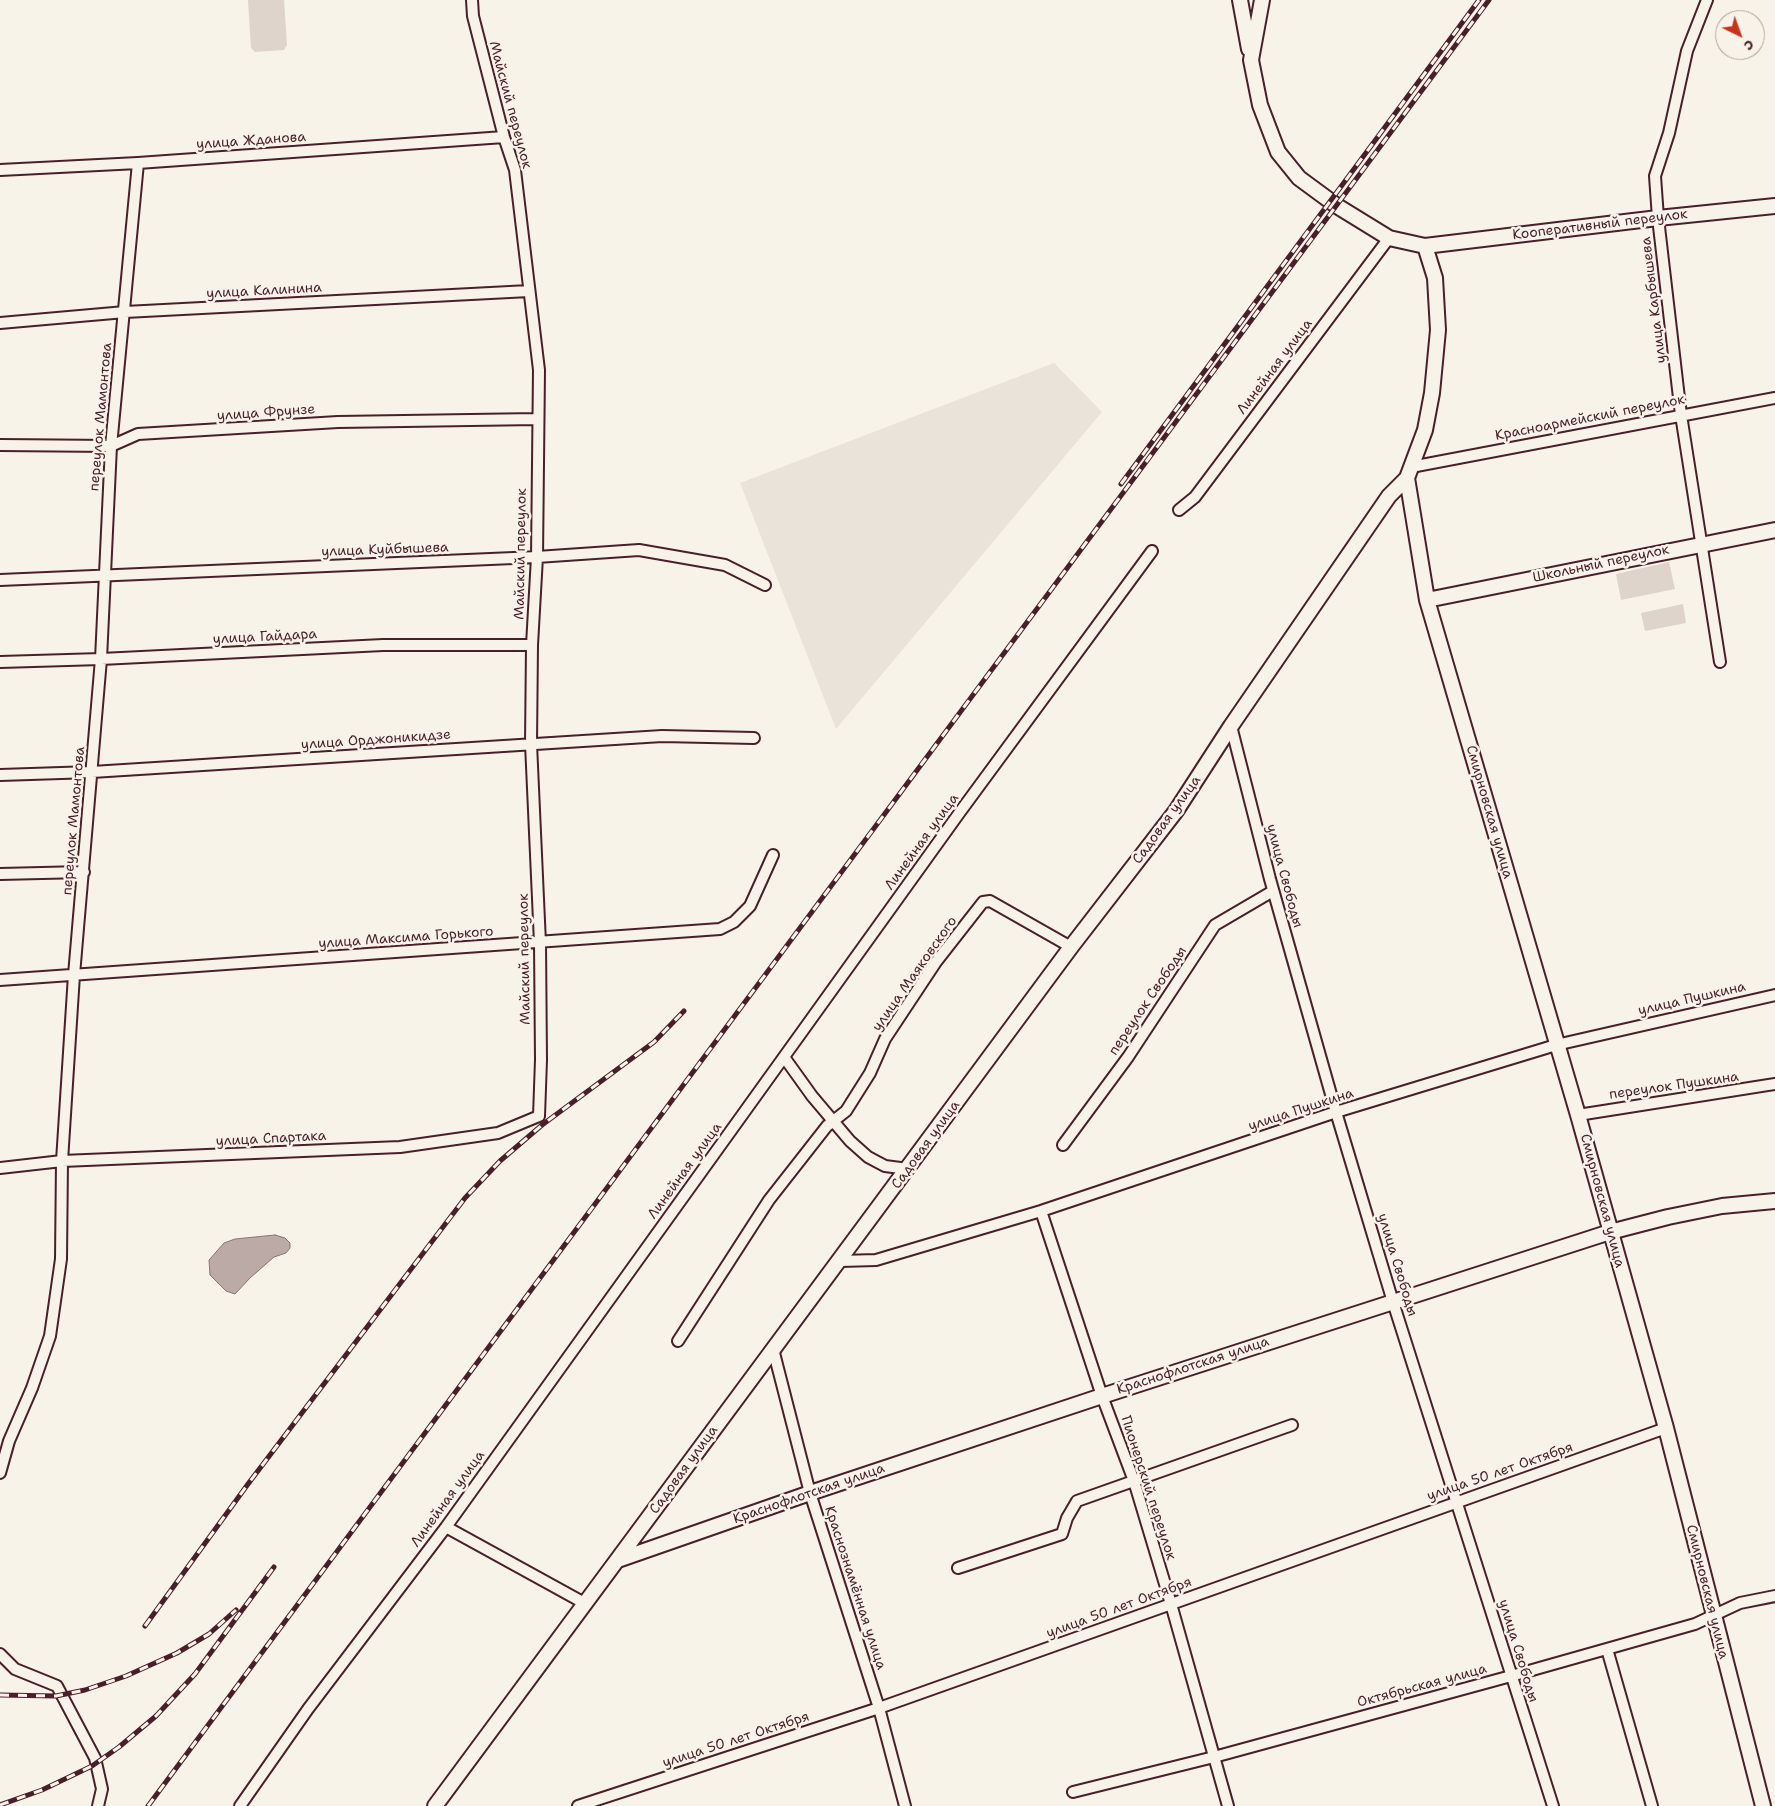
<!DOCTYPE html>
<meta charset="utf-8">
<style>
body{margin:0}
#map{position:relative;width:1775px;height:1806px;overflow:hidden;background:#f7f3e8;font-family:"Shantell Sans",sans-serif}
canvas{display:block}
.north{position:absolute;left:1715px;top:10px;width:50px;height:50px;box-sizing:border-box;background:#f7f3e8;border:1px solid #b29e9c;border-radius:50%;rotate:138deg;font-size:14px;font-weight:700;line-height:20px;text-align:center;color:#4a1f2b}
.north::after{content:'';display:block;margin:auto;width:18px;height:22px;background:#c8321e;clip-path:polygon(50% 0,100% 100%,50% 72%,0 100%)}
</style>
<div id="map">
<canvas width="1775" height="1806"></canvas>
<div class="north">С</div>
</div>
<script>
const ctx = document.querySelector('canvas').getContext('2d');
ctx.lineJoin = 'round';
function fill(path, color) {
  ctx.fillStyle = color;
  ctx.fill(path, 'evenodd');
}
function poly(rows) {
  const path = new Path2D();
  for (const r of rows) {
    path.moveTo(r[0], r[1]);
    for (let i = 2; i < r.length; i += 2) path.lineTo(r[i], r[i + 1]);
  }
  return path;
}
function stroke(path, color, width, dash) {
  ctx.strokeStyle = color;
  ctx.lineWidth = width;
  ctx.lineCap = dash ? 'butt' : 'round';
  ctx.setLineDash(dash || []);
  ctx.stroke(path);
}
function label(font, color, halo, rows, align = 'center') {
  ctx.font = font + ' "Shantell Sans",sans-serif';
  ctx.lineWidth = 5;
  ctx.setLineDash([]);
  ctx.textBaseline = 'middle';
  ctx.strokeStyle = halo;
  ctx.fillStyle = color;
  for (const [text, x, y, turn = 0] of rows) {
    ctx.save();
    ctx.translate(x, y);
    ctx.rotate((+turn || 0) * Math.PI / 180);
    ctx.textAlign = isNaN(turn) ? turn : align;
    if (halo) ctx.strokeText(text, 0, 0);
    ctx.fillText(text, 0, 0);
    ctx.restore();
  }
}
const built = poly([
 [1054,363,1102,412,836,729,740,483]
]);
const green = poly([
 [248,0,284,0,287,45,284,50,255,52,251,48],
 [1669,562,1675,589,1621,600,1616,574],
 [1683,604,1686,623,1645,631,1641,613]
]);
const water = poly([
 [275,1235,285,1238,290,1243,290,1248,286,1253,274,1257,250,1278,235,1294,226,1291,210,1275,209,1260,224,1243,235,1239,275,1235]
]);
const street = poly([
 [1707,0,1687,51,1669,133,1655,176,1658,218,1681,415,1720,662],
 [0,170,138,163,504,137],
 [0,323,125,312,529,291],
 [0,445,111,446,138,434,338,422,537,419],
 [1411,467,1775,398],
 [1179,510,1195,497,1389,238],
 [0,580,537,557,639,550,725,565,765,585],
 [0,662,101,659,383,645,532,645],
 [1231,726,1270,879,1336,1112,1393,1302,1553,1806],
 [0,775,92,772,662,736,754,738],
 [0,874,84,872],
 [0,980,720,929,734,922,750,906,773,855],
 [784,1057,812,1096,850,1141,868,1157,885,1166,908,1169],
 [1578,1115,1775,1084],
 [1063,1145,1128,1057,1215,925,1273,891],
 [0,1168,62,1161,400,1147,498,1133,539,1116,541,1060,540,943,531,744,532,645,537,557,539,370,515,170,504,137,473,16,472,0],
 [1041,1211,1102,1396,1134,1481,1171,1604,1228,1806],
 [840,1261,876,1260,1041,1211,1336,1112,1556,1045,1775,995],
 [678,1341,769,1200,827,1126,846,1111,870,1073,885,1039,936,962,983,902,990,901,1071,947],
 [773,1349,810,1493,879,1708,905,1806],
 [0,1473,9,1441,32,1388,50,1336,61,1259,62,1161,74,975,101,659,111,446,138,163],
 [446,1527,586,1604],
 [958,1568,1062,1534,1067,1518,1077,1501,1292,1425],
 [1607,1649,1652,1806],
 [0,1654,15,1669,57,1686,95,1758,102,1789,98,1806],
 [1073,1792,1214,1757,1511,1676,1695,1624,1740,1603,1775,1596],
 [240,1806,308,1709,446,1527,960,812,1152,551],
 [578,1806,879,1708,1666,1428]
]);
const secondary = poly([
 [1240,0,1249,49],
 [1262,0,1251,60,1260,105,1278,152,1299,178,1337,206,1389,238,1425,246,1658,218,1775,206],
 [1425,246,1435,278,1438,330,1432,393,1425,430,1407,478,1427,600,1578,1115,1666,1428,1763,1806],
 [1427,600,1775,530],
 [618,1560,810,1493,1102,1396,1610,1232,1668,1217,1722,1206,1775,1201],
 [435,1806,1071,947,1176,811,1231,726,1389,496,1407,478]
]);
const rail = poly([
 [1121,484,1479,0],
 [145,1626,248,1484,465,1198,500,1161,542,1125,654,1042,684,1011],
 [0,1695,56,1696,85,1690,126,1676,177,1653,209,1634,236,1610],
 [0,1805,42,1790,92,1766,119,1747,156,1716,195,1674,274,1567],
 [148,1806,1489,0]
]);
const streetNames = [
 ["Майский переулок",510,105,75],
 ["улица Жданова",251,141,-4],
 ["Кооперативный переулок",1600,225,-7],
 ["улица Калинина",264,291,-3],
 ["улица Карбышева",1654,300,-97],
 ["Линейная улица",1275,367,-53],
 ["улица Фрунзе",266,413,-4],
 ["переулок Мамонтова",101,417,-85],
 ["Красноармейский переулок",1590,418,-11],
 ["улица Куйбышева",385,550,-2],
 ["Майский переулок",521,554,-89],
 ["Школьный переулок",1601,564,-12],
 ["улица Гайдара",265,637,-3],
 ["улица Орджоникидзе",376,740,-4],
 ["Смирновская улица",1489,812,74],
 ["Садовая улица",1167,820,-54],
 ["переулок Мамонтова",74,821,-85],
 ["Линейная улица",922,842,-54],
 ["улица Свободы",1284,876,75],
 ["улица Максима Горького",406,938,-4],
 ["Майский переулок",525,959,-91],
 ["улица Маяковского",915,974,-55],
 ["улица Пушкина",1692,999,-13],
 ["переулок Свободы",1148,1001,-56],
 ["переулок Пушкина",1674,1086,-8],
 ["улица Пушкина",1301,1110,-18],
 ["улица Спартака",271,1139,-3],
 ["Садовая улица",926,1145,-54],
 ["Линейная улица",685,1171,-54],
 ["Смирновская улица",1602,1201,75],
 ["улица Свободы",1397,1265,73],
 ["Краснофлотская улица",1193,1366,-18],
 ["Садовая улица",684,1470,-54],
 ["улица 50 лет Октября",1500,1472,-19],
 ["Пионерский переулок",1148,1488,72],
 ["Краснофлотская улица",809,1494,-19],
 ["Линейная улица",448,1499,-54],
 ["Краснознамённая улица",855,1588,72],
 ["Смирновская улица",1707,1592,76],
 ["улица 50 лет Октября",1119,1608,-20],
 ["улица Свободы",1518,1651,73],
 ["Октябрьская улица",1422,1686,-15],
 ["улица 50 лет Октября",736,1740,-18]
];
fill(built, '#eae3da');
fill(green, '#ded4cc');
fill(water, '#bcaaa7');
stroke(water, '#8e7275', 1);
stroke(street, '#4a1f2b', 14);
stroke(secondary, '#4a1f2b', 18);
stroke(street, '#f7f3e8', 10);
stroke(secondary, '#f7f3e8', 14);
stroke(rail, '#4a1f2b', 5);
stroke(rail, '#f7f3e8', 3, [9]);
label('14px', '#4a1f2b', '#f7f3e8', streetNames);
</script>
